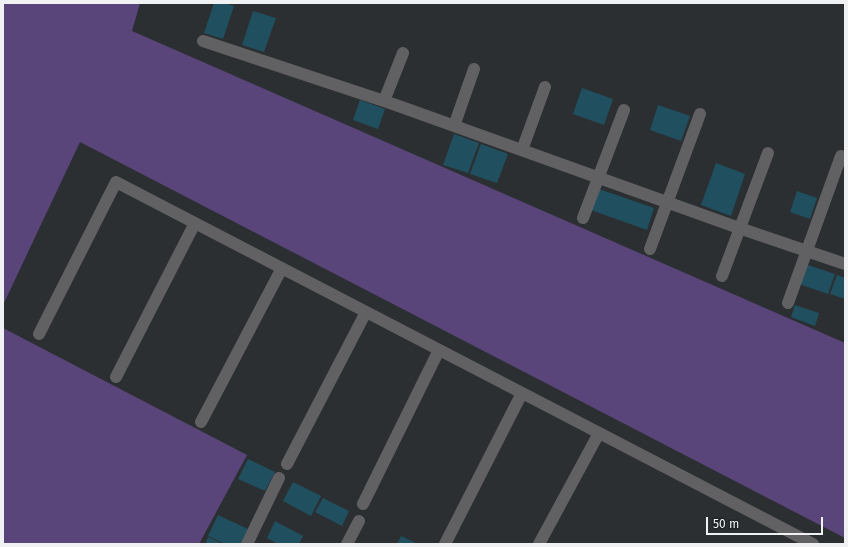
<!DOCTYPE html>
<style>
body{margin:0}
#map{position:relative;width:848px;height:547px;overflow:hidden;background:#2b2f32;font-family:"Fira Sans",sans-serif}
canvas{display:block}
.frame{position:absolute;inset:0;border:4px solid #eff1f3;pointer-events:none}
.scale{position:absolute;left:706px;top:517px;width:117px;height:18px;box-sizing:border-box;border:2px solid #eff1f3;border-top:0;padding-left:5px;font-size:12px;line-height:14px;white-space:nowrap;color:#eff1f3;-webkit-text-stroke:3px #222528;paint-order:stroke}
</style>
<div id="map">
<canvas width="848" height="547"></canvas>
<div class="frame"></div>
<div class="scale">50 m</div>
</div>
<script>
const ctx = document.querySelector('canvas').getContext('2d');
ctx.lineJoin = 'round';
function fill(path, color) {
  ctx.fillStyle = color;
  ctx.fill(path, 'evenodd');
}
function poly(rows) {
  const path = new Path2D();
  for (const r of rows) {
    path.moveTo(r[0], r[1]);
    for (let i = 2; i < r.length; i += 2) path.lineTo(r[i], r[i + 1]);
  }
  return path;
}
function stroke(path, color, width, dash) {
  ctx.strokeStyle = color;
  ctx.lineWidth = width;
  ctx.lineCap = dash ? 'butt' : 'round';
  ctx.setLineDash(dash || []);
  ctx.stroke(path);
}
const green = poly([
 [3,3,140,3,132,31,845,343,845,538,80,142,3,305],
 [3,328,247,455,199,544,3,544]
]);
const building = poly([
 [214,3,225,3,234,6,223,39,204,33],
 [253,11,276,18,264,52,242,45],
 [582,88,613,99,604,125,573,114],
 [360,100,385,109,378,129,353,120],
 [658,105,690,116,681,141,650,130],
 [454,134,479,143,468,173,443,165],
 [481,144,508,154,497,183,470,174],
 [716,163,745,174,731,216,701,205],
 [599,189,654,208,647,230,591,210],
 [797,191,817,198,810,219,790,212],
 [805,264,835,274,828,294,799,284],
 [837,275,845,278,845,299,830,294],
 [795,305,819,313,815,326,791,317],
 [248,459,275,472,265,491,238,479],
 [293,482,321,496,311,516,283,501],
 [323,498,349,511,342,526,315,512],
 [218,515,248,529,240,544,225,544,208,536],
 [275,521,303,536,299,544,278,544,267,538],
 [401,536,418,544,397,544],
 [208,537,223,544,205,544]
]);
const minor = poly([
 [203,41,393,104,739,228,845,264],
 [384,101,403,53],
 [454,126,474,69],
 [522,150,545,87],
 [583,218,624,110],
 [650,249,700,114],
 [722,276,768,153],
 [788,303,841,156],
 [39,334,116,182,813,544],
 [116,377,195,223],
 [201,422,282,268],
 [287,464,366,312],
 [363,504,439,350],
 [247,544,279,478],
 [347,544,359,521],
 [445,544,522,393],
 [539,544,599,433]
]);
fill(green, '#5a457a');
fill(building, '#20505f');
stroke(minor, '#616163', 12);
</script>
